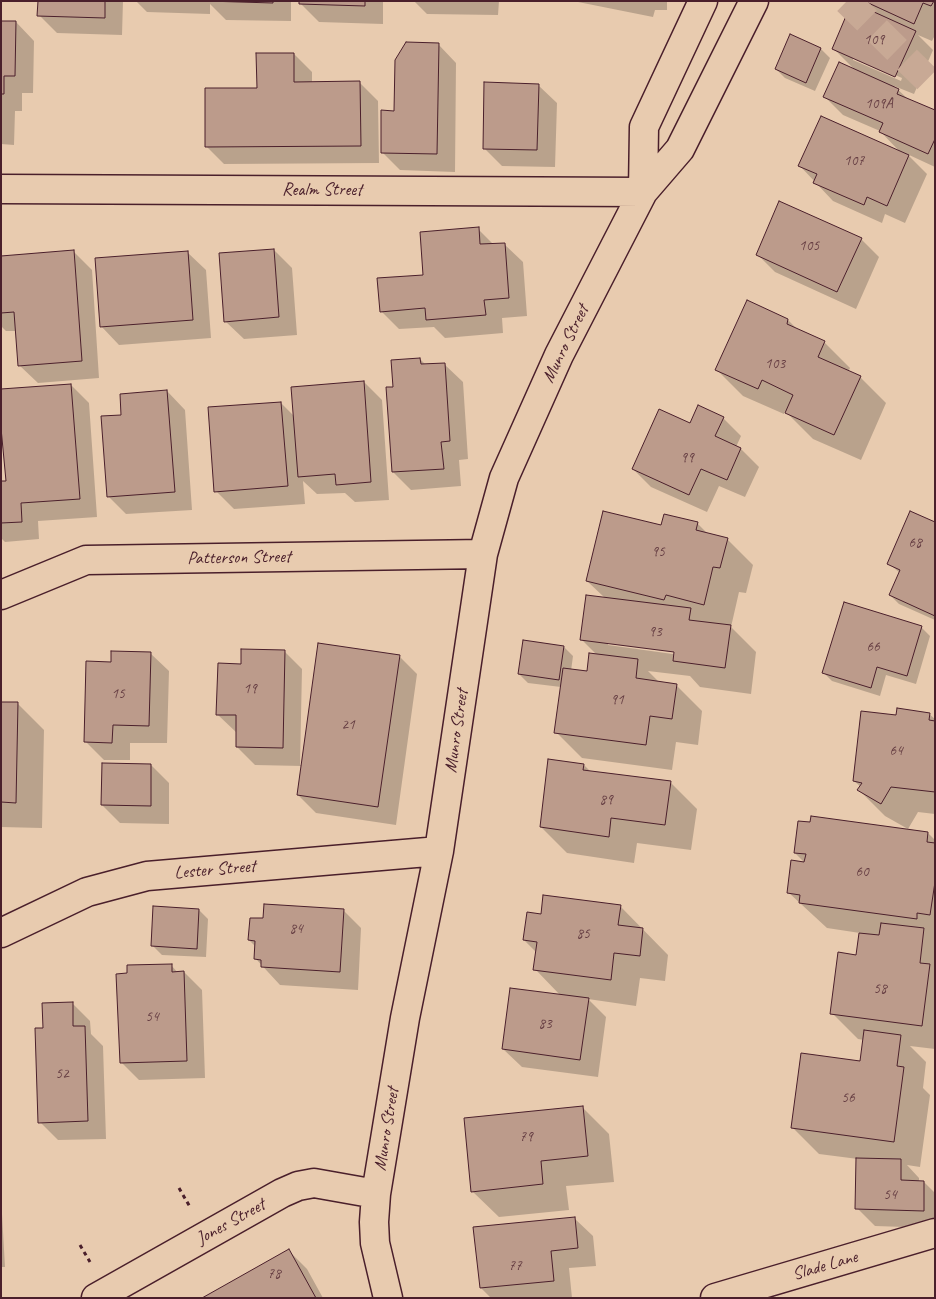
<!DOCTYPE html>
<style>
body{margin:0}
#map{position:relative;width:936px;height:1299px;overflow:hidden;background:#e8cbaf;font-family:Caveat,sans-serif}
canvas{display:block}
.frame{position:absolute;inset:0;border:2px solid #4a1f2b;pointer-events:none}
</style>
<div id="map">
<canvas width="936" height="1299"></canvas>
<div class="frame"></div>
</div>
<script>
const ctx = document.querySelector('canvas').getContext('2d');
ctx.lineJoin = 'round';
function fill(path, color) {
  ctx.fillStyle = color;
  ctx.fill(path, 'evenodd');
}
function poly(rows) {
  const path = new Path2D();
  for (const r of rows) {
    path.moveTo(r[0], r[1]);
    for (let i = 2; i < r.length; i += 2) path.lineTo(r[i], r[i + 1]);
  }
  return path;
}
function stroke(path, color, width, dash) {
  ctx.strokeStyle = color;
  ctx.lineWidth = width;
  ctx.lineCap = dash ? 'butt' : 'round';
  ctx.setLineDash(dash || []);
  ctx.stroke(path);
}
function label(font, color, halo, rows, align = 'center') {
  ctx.font = font + ' Caveat,sans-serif';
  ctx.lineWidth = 5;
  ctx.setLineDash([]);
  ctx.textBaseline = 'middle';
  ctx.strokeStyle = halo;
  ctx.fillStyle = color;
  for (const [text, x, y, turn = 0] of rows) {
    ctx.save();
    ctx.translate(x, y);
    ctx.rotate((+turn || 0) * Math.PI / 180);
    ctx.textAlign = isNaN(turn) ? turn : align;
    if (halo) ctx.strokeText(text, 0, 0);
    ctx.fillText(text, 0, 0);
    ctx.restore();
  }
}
const shadow = poly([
 [39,1,123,1,122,35,57,33,39,15],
 [136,1,291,1,291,21,226,20,210,4,210,14,147,12],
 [301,1,383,1,383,24,319,22,301,4],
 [414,1,499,1,498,15,427,14],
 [573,1,667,1,667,10,655,10,653,17],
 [858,1,935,1,935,35,932,41,918,35,933,50,914,94,894,86,909,100,935,112,935,167,907,154,927,174,905,223,885,214,882,223,833,201,800,166,900,152,880,131,843,115,825,97,855,70,833,48,866,9],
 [853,57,902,78,901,81,853,60],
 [1,22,16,22,34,41,33,93,22,93,22,111,15,111,14,145,1,144],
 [791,36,821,49,830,58,815,91,785,78,776,69],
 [438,44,456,63,455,172,400,170,382,152,395,112],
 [294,54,312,72,312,83,360,83,378,101,379,163,224,164,206,146,258,89],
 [538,85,557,103,555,167,502,166,484,148],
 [478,229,494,245,504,244,523,262,527,316,502,318,503,333,445,338,434,327,399,329,381,311],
 [861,239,879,257,856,309,775,272,757,254],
 [274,250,292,268,297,335,244,339,225,321],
 [73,251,92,270,99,378,38,383,19,365,17,331,6,331,1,326,1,257],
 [187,252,206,270,211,338,119,345,101,326],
 [788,320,798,330,824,342,850,368,848,372,860,377,886,403,861,460,813,439,785,411,784,414,743,396,717,370],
 [420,359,426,365,444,364,463,382,468,459,459,460,461,486,411,490,393,472,394,388],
 [364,382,382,400,389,500,355,502,345,493,317,494,303,481,305,504,234,509,216,491,281,403,295,417],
 [71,385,89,403,97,517,38,521,39,539,5,542,1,538,1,482,7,482,4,444,1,441,1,390],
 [167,391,185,410,192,510,126,514,108,496,123,416],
 [723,418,741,436,736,447,741,449,759,467,745,497,719,486,707,512,651,487,633,469,690,424],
 [697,523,708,534,727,539,753,565,746,593,739,592,731,627,756,652,751,694,700,687,690,676,648,671,659,682,676,685,702,711,698,745,676,742,672,770,582,758,556,732,561,687,528,683,519,674,564,647,573,656,571,671,588,673,598,656,581,639,605,598,587,581,662,526],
 [608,642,680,652,680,655,608,645],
 [935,523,935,620,899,604,890,595,900,573,888,563],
 [921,627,930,636,916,684,886,675,880,696,832,681,823,672],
 [284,651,302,669,300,765,302,765,399,656,417,674,396,825,316,813,298,795,302,766,255,765,237,747,237,733,218,715,242,665],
 [150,653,169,671,167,743,130,743,130,760,104,760,86,742,112,663],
 [1,703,18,704,44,730,42,828,1,827],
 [929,714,935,719,935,814,918,812,908,829,885,816,859,790,861,787,854,781,897,717],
 [151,765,169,783,169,824,120,823,102,805],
 [584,765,591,772,671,783,697,809,691,850,637,843,634,863,567,853,541,827],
 [928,833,935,840,935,1049,910,1046,926,1062,923,1088,930,1095,920,1167,907,1165,919,1178,919,1182,924,1182,935,1193,935,1228,875,1226,857,1208,858,1159,819,1154,793,1128,861,1063,864,1040,858,1039,832,1013,857,956,860,933,827,928,788,892,806,864,795,853],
 [620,906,668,955,665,981,640,978,636,1006,588,999,606,1017,598,1077,522,1067,503,1049,561,996,535,969,537,953,524,940,542,915],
 [199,910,208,919,206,957,162,955,153,946],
 [343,910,361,928,358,990,280,985,256,959,256,947,249,940,265,920],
 [171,965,178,973,184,972,202,990,205,1078,139,1080,121,1062],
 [72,1003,90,1021,91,1034,103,1046,106,1139,58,1140,40,1122,44,1029],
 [583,1108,609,1134,614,1182,566,1186,569,1210,499,1217,472,1191],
 [1,1212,2,1214,5,1267,1,1267],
 [574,1218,593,1236,596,1266,569,1268,572,1298,491,1298,481,1288],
 [289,1251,307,1269,323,1298,204,1298]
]);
const building = poly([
 [38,1,105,1,105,18,37,16,38,1],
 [206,1,273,1,273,3,206,1],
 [299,1,365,1,365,6,299,4,299,1],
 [864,1,934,1,931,6,923,3,914,24,864,1],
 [852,2,916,31,895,77,832,49,852,2],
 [1,21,16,21,15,76,4,76,4,94,1,94,1,21],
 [790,34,821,48,806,83,775,69,790,34],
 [406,42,439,43,437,154,381,153,381,110,394,111,395,60,406,42],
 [256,53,294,53,294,82,360,81,361,146,205,147,205,88,257,88,256,53],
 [839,62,899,89,897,94,935,110,935,139,928,154,879,132,883,123,823,97,839,62],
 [484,82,539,84,537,150,483,149,484,82],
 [821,116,909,155,887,206,867,197,864,205,813,183,817,174,798,166,821,116],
 [779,201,862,238,837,292,756,255,779,201],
 [479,227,480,244,505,243,509,298,484,300,486,315,426,320,425,308,380,312,377,278,423,275,420,232,479,227],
 [274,249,279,317,224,322,219,253,274,249],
 [74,250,82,361,18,366,14,312,1,313,1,256,74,250],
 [188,251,193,320,100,327,95,258,188,251],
 [747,300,788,319,787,324,825,341,818,357,861,376,834,435,785,413,793,395,762,380,758,389,715,370,747,300],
 [420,358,421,364,445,363,450,441,441,442,444,469,392,472,386,387,393,387,391,360,420,358],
 [364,381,371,482,336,485,335,474,298,477,291,387,364,381],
 [71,384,80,499,21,503,22,522,1,523,1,481,6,481,1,428,1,389,71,384],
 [167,390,175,492,107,497,101,416,121,415,120,394,167,390],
 [281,402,288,486,214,492,208,407,281,402],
 [698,405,724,417,715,436,741,448,727,480,701,469,689,495,632,469,659,409,690,423,698,405],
 [603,511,661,525,664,514,698,522,696,530,728,538,720,568,713,567,704,605,666,595,664,600,586,581,603,511],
 [910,511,935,522,935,616,889,595,900,570,887,564,910,511],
 [586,595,691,608,689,620,731,625,725,668,673,661,674,652,580,640,586,595],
 [844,602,922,626,907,676,877,667,871,688,822,673,844,602],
 [523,640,564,646,559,680,518,674,523,640],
 [318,643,400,655,378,807,297,795,318,643],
 [241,649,285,650,283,748,236,747,236,715,216,715,218,663,241,664,241,649],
 [111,651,151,652,149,726,113,725,112,743,84,742,86,661,111,662,111,651],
 [589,653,638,659,636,678,677,684,672,719,650,716,646,745,554,733,563,668,587,671,589,653],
 [1,702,18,702,16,803,1,802,1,702],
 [897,708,930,713,929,720,935,721,935,792,891,787,881,804,857,790,862,783,853,781,861,711,896,715,897,708],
 [548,759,584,764,583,770,671,781,665,825,611,818,609,837,540,827,548,759],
 [102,763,151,764,151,806,101,805,102,763],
 [811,816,928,832,927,842,935,843,935,882,930,915,917,913,917,919,799,903,800,895,787,893,791,860,804,862,806,854,794,853,798,821,810,822,811,816],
 [543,895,621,905,618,925,643,928,640,956,614,953,611,980,533,970,537,942,523,940,527,912,541,914,543,895],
 [264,904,344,909,340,972,261,967,261,960,254,959,255,941,248,940,250,918,263,918,264,904],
 [153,906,199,909,197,949,151,946,153,906],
 [881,923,924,928,920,963,930,964,922,1026,830,1014,838,952,856,955,859,933,879,935,881,923],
 [172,964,172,972,184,971,187,1061,120,1063,116,974,127,973,127,965,172,964],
 [510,988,589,998,580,1060,502,1049,510,988],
 [73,1002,73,1026,85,1026,88,1121,38,1123,35,1028,43,1028,42,1003,73,1002],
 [864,1030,901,1035,897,1066,904,1067,894,1142,791,1128,801,1053,860,1061,864,1030],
 [583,1106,588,1156,541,1161,543,1184,471,1192,464,1118,583,1106],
 [856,1158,901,1159,901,1180,924,1181,924,1211,855,1209,856,1158],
 [575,1217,578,1248,551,1251,554,1281,480,1288,473,1227,575,1217],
 [289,1249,316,1298,202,1298,289,1249]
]);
const highwayTunnel = poly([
 [847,1,935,87]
]);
const path = poly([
 [179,1188,190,1207],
 [80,1245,90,1262]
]);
const street = poly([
 [1,189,643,192],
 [643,192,644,127,703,1],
 [1,595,86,560,483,554],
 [1,933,87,892,147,876,439,851],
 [96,1298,282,1193,298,1186,314,1183,376,1194],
 [388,1298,375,1243,374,1222,376,1194,405,1018,439,851,483,554,504,478,559,355,643,192,680,149,754,1],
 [715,1298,935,1233]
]);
const numberNames = [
 ["109",874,40],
 ["109A",879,104],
 ["107",854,161],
 ["105",809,246],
 ["103",775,364],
 ["99",687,458],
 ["68",915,543],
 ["95",658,552],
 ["93",655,632],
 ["66",873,647],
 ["19",250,689],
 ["15",118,694],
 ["91",617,700],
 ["21",348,725],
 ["64",896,751],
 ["89",606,800],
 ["60",862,872],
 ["84",296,929],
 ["85",583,934],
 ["58",880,989],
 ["54",152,1017],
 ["83",545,1024],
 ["52",62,1074],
 ["56",848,1098],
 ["79",526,1137],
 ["54",890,1195],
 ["77",515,1266],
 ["78",274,1274]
];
const streetNames = [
 ["Realm Street",322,190],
 ["Munro Street",566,344,-64],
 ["Patterson Street",239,558,-1],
 ["Munro Street",457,731,-82],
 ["Lester Street",215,870,-5],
 ["Munro Street",387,1129,-81],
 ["Jones Street",231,1222,-29],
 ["Slade Lane",825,1266,-16]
];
fill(shadow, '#0003');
fill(building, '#bc9b8b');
stroke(building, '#4a1f2b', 1);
stroke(highwayTunnel, '#c8a995', 28, [28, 14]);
stroke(street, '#4a1f2b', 31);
stroke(path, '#4a1f2b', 3, [4, 4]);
stroke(street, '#e8cbaf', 28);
label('15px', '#663e43', null, numberNames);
label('18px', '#4a1f2b', '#e8cbaf', streetNames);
</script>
